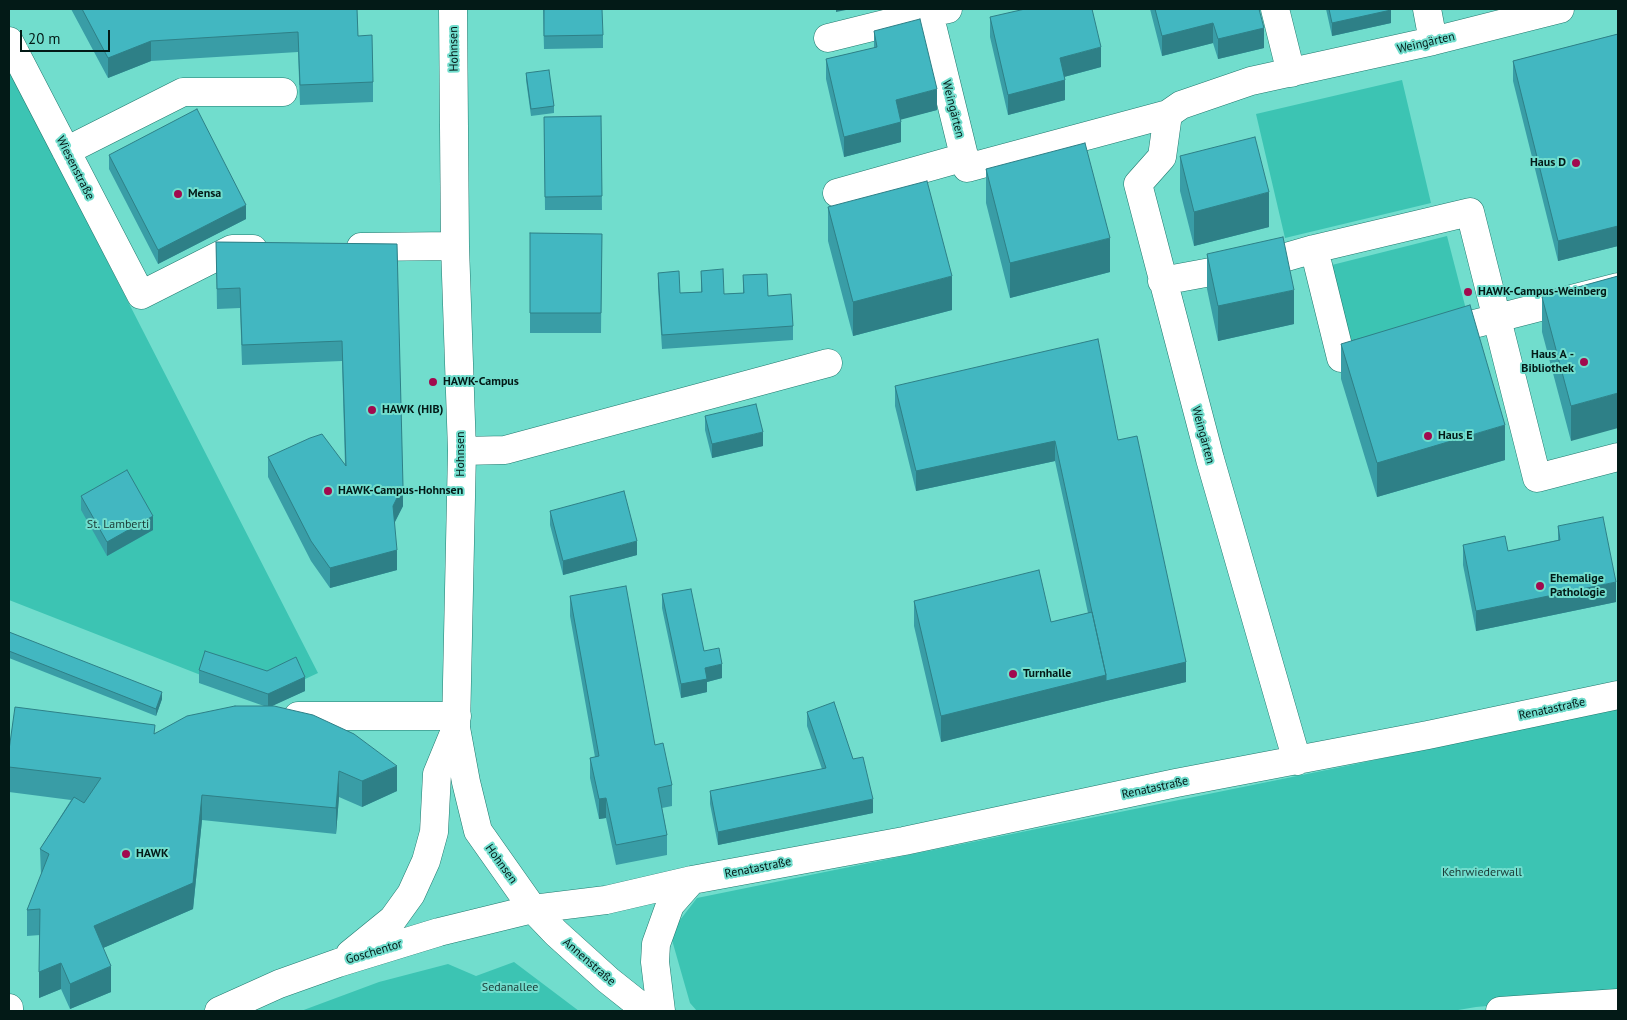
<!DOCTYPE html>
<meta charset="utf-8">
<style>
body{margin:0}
#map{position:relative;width:1627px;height:1020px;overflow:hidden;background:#71ddcd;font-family:"PT Sans",sans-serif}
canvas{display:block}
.frame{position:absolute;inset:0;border:10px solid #031a17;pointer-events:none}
.scale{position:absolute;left:20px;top:30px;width:90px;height:22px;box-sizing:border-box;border:2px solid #031a17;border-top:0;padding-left:6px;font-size:15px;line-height:18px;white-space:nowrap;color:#031a17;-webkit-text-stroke:4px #71ddcd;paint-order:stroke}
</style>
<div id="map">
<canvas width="1627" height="1020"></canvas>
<div class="frame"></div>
<div class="scale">20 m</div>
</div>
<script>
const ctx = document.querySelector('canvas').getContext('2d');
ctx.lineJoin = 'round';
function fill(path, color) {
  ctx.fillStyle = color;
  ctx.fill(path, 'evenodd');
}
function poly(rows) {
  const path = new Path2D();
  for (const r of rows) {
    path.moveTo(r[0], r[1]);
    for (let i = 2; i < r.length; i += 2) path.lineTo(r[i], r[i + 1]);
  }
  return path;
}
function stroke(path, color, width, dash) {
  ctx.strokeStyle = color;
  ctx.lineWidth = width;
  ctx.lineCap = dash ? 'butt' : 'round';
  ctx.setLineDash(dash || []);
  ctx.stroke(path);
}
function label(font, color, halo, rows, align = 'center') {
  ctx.font = font + ' "PT Sans",sans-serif';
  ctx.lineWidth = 4;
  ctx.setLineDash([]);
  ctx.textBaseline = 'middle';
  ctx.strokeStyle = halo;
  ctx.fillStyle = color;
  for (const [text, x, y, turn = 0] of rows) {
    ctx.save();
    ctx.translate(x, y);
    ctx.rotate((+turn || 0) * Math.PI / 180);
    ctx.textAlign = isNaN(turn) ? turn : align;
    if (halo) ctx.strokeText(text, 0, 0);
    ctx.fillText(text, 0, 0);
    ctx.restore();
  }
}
const green = poly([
 [9,69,318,673,262,699,9,600],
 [1402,80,1431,203,1285,238,1256,114],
 [1447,236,1469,321,1350,352,1328,266],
 [1618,708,1618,994,1476,1007,1452,1011,697,1011,690,1003,670,933,697,898,1356,764],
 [514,962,579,1011,301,1011,379,982,448,964,476,976]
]);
const minor = poly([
 [453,9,455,246,462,451,456,728,466,782,478,831,533,909,556,933,608,980,647,1011],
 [948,9,929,13,967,168,1168,114],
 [1275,9,1291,73],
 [1427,9,1433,41],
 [828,38,929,13],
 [9,41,141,295,232,249,253,249],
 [66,151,183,92,283,92],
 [837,193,965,157],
 [361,247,455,246],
 [1314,249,1341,358,1376,349],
 [1162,281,1276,260,1314,249,1470,212,1537,478,1618,457],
 [1439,333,1618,287],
 [462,451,505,450,828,363],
 [298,716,457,716],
 [1297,761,1210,459,1138,184,1162,157,1168,114,1181,105,1251,81,1433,41,1560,9],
 [350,954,393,919,411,894,426,861,434,832,437,774,456,728],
 [9,1008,9,1011],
 [219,1011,279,984,338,963,439,932,533,909,606,900,692,880,904,841,1176,783,1428,735,1618,695],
 [661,1011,655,962,656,944,670,905,692,880],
 [1500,1011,1618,1003]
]);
const wall = poly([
 [71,9,357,9,358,36,373,82,373,102,300,105,298,52,151,61,108,78],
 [543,9,603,35,603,48,544,49],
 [1150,9,1259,9,1264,48,1218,59,1213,43,1162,56],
 [1326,9,1391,9,1391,23,1332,36],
 [990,17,1101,67,1064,77,1065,100,1008,115,990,37],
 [874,31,937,110,900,119,901,142,844,157,826,79,826,59,874,48],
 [1618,34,1618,246,1558,261,1513,81,1513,61],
 [526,73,554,106,554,113,531,116,526,80],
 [601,116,602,210,545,210,544,117],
 [109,155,246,219,158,264,109,169],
 [1180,156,1269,227,1194,246,1180,191],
 [986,169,1110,272,1010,298,986,203],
 [828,207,952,310,853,336,828,241],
 [530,233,602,234,601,333,530,333],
 [216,242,397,244,403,506,394,523,397,570,330,588,311,561,268,477,268,457,345,465,342,361,242,365,240,308,217,309],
 [1207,254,1294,324,1218,341,1207,289],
 [701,271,724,294,743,293,743,275,768,296,793,326,793,340,662,349,658,287,658,273,680,293,701,292],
 [1618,276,1571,441,1542,332,1542,297],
 [1341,344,1505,460,1377,497,1341,379],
 [895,386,1118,440,1186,682,1106,701,941,742,914,626,914,601,1051,622,1088,613,1055,461,916,491,895,406],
 [705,416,763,446,712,458,705,430],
 [81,496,153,530,107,556,81,510],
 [550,511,637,555,563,575,550,525],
 [1558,526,1616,602,1476,631,1463,565,1463,545,1508,551,1558,540],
 [662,594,704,651,722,678,707,682,707,692,681,698,662,608],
 [570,596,655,745,672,785,672,806,662,808,667,835,667,855,616,865,606,818,599,819,590,778,590,758,595,757,570,616],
 [9,632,162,699,156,716,9,658],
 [199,670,305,691,271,706,397,791,362,807,339,797,336,834,202,820,193,909,103,948,111,992,70,1009,61,989,39,998,40,935,27,936,27,910,41,875,40,849,71,800,9,792,9,750,155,733,264,706,199,683],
 [807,712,853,759,873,813,718,845,710,804,710,791,822,769,807,726]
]);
const shadedWall = poly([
 [836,9,851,9,836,12],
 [1391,10,1391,23,1332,36,1332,23],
 [1213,23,1213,43,1162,56,1162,36],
 [1264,28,1264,48,1218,59,1218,39],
 [151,41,151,61,108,78,108,58],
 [1101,47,1101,67,1060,78,1060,58],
 [1065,80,1065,100,1008,115,1008,95],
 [937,89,937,110,896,121,896,100],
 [901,122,901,142,844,157,844,137],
 [1269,192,1269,227,1194,246,1194,212],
 [246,205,246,219,158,264,158,250],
 [1618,226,1618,246,1558,261,1558,241],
 [1110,238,1110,272,1010,298,1010,263],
 [952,276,952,310,853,336,853,302],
 [1294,290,1294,324,1218,341,1218,306],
 [1618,393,1618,428,1571,441,1571,406],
 [1505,425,1505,460,1377,497,1377,463],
 [763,432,763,446,712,458,712,444],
 [1055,441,1055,461,916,491,916,471],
 [403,486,403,506,393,526,393,506],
 [153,516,153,530,107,556,107,542],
 [637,541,637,555,563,575,563,561],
 [397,550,397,570,330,588,330,568],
 [1616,582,1616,602,1476,631,1476,611],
 [1186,662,1186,682,1106,701,941,742,941,716,1106,675],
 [722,664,722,678,707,682,707,692,681,698,681,684,705,668],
 [305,677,305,691,268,708,268,694],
 [162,692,162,699,156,716,156,709],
 [397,766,397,791,362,807,362,781],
 [339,771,339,797,336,834,336,808],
 [202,795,202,820,193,909,94,952,94,926],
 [606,798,606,818,599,819,599,799],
 [873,799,873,813,718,845,718,832],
 [61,963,61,989,39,998,39,972],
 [111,966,111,992,70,1009,70,984]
]);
const building = poly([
 [82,9,357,9,358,36,372,35,373,82,300,85,298,32,151,41,108,58,82,9],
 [544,9,602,9,603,35,544,36,544,9],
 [1025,9,1092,9,1101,47,1060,58,1065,80,1008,95,990,17,1025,9],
 [1155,9,1259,9,1264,28,1218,39,1213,23,1162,36,1155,9],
 [1329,9,1391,9,1391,10,1332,23,1329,9],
 [920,19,937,89,896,100,901,122,844,137,826,59,877,47,874,31,920,19],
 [1618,34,1618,226,1558,241,1513,61,1618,34],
 [549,70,554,106,531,109,526,73,549,70],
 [197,109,246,205,158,250,109,155,197,109],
 [601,116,602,196,545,197,544,117,601,116],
 [1255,137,1269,192,1194,212,1180,156,1255,137],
 [1085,143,1110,238,1010,263,986,169,1085,143],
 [927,181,952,276,853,302,828,207,927,181],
 [530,233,602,234,601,313,530,313,530,233],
 [1283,237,1294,290,1218,306,1207,254,1283,237],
 [216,242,397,244,403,486,393,506,397,550,330,568,311,541,268,457,310,438,322,434,346,466,342,341,242,345,240,288,217,289,216,242],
 [723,269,724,294,744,293,743,275,767,274,768,296,791,294,793,326,662,335,658,273,679,271,680,293,702,292,701,271,723,269],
 [1618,276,1618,393,1571,406,1542,297,1618,276],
 [1470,305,1505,425,1377,463,1341,344,1470,305],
 [1098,339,1118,440,1137,436,1186,662,1106,681,1106,675,1092,612,1055,441,916,471,895,386,1098,339],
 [756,404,763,432,712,444,705,416,756,404],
 [127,470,153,516,107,542,81,496,127,470],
 [624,491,637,541,563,561,550,511,624,491],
 [1603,517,1616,582,1476,611,1463,545,1505,536,1508,551,1560,540,1558,526,1603,517],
 [1039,570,1051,622,1092,612,1106,675,941,716,914,601,1039,570],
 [626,586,655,745,663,743,672,785,658,788,667,835,616,845,606,798,599,799,590,758,599,756,570,596,626,586],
 [691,589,704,651,719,648,722,664,705,668,707,679,681,684,662,594,691,589],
 [9,632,162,692,156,709,9,651,9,632],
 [205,651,267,671,296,657,305,677,268,694,199,670,205,651],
 [834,702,853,759,863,757,873,799,718,832,710,791,826,768,807,712,834,702],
 [235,706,274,706,313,715,354,734,397,766,362,781,339,771,336,808,202,795,193,883,94,926,111,966,70,984,61,963,39,972,40,909,27,910,49,854,40,849,74,797,84,803,101,778,9,767,9,750,15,707,155,725,154,734,187,716,235,706]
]);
const markers = [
 [1576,163,5,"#a10a4e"],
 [178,194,5,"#a10a4e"],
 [1468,292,5,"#a10a4e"],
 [1584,362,5,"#a10a4e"],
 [433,382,5,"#a10a4e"],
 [372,410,5,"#a10a4e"],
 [1428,436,5,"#a10a4e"],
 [328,491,5,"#a10a4e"],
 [1540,586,5,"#a10a4e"],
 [1013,674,5,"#a10a4e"],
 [126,854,5,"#a10a4e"]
];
const streetNames = [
 ["Weingärten",1426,43,-13],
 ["Hohnsen",454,49,-91],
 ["Weingärten",953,109,76],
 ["Wiesenstraße",75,168,63],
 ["Weingärten",1203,435,75],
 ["Hohnsen",461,454,-90],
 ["Renatastraße",1552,709,-12],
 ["Renatastraße",1155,788,-12],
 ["Hohnsen",501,864,54],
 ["Renatastraße",758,868,-11],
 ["Goschentor",374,952,-17],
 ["Annenstraße",589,962,41]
];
const poiNames = [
 ["Haus D",1566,163,"right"],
 ["Mensa",188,194],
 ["HAWK-Campus-Weinberg",1478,292],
 ["Haus A -",1574,355,"right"],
 ["Bibliothek",1574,369,"right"],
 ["HAWK-Campus",443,382],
 ["HAWK (HIB)",382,410],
 ["Haus E",1438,436],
 ["HAWK-Campus-Hohnsen",338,491],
 ["Ehemalige",1550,579],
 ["Pathologie",1550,593],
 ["Turnhalle",1023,674],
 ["HAWK",136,854]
];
const parkNames = [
 ["St. Lamberti",118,525],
 ["Kehrwiederwall",1482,873],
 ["Sedanallee",510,988]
];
fill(green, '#3cc4b3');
stroke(minor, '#20796e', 29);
stroke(minor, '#fff', 28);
fill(wall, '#399da6');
fill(shadedWall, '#2e8087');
fill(building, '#42b7c1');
stroke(building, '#2e8087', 1);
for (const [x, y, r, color] of markers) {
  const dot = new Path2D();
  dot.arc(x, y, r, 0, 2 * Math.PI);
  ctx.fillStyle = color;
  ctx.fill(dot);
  stroke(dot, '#71ddcd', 2);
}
label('12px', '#031a17', '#71ddcd', streetNames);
label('bold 12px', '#031a17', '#71ddcd', poiNames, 'left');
label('12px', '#193a35', '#71ddcd', parkNames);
</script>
